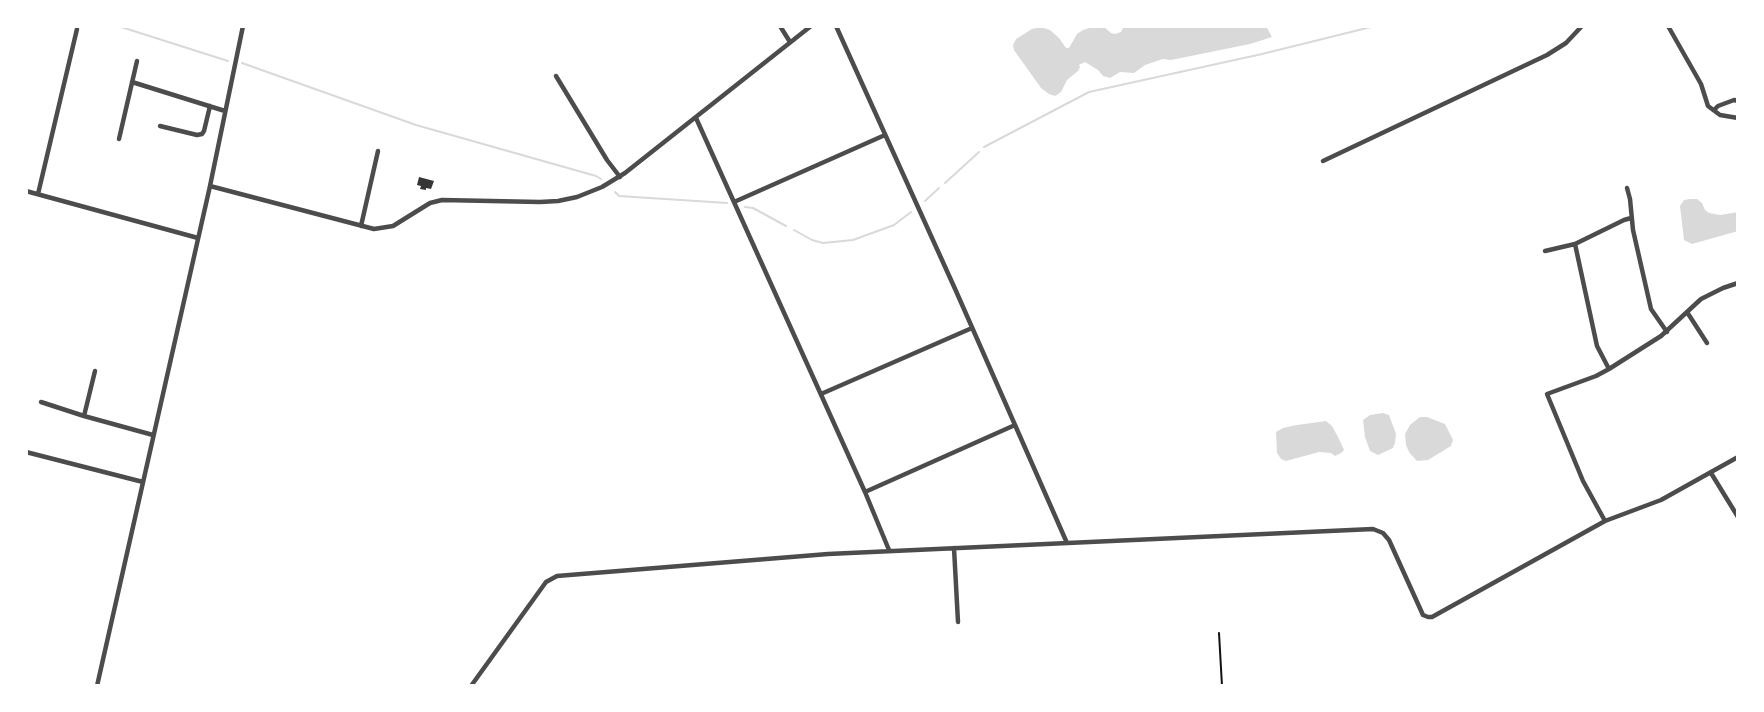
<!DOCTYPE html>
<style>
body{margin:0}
#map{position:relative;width:1764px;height:712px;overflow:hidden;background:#fff;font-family:Mulish,sans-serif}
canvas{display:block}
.frame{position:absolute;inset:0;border:28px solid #fff;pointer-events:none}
</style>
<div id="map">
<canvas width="1764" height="712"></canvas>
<div class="frame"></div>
</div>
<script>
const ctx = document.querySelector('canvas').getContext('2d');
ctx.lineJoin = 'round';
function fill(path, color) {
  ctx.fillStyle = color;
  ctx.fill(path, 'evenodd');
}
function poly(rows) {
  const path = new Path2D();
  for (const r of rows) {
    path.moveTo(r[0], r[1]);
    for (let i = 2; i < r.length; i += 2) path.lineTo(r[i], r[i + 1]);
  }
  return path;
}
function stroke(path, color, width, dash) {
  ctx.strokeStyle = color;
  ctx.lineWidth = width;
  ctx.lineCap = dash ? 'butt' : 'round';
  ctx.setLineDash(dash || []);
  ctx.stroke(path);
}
const water = poly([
 [1096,26,1103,26,1111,33,1115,34,1121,32,1124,26,1266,26,1272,37,1250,44,1171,60,1163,59,1145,65,1134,73,1120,72,1110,78,1103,76,1098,70,1085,62,1079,65,1080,67,1078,71,1067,80,1061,92,1055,96,1049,94,1041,88,1014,50,1013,45,1016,39,1032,29,1041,27,1050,30,1059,38,1066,48,1069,48,1077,34,1083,30],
 [1690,199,1697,199,1702,203,1705,210,1709,213,1720,215,1738,212,1738,231,1692,244,1684,240,1680,206,1684,200],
 [1383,413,1389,415,1396,434,1395,443,1393,448,1378,455,1370,451,1365,437,1363,420,1370,415],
 [1420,417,1427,417,1445,424,1453,440,1451,446,1428,460,1417,461,1409,452,1406,445,1405,434,1410,425],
 [1326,421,1332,426,1338,437,1344,450,1341,453,1335,456,1331,453,1319,452,1286,461,1281,459,1277,453,1276,432,1283,428,1297,425]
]);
const stream = poly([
 [118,26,228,61],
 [242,63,416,125,596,176,601,179],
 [984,147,1089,92,1262,54,1375,26],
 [945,183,979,152],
 [615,192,619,196,727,203],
 [925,201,939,188],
 [745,207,753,208,786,226],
 [794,230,812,240,823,243,853,240,894,225,911,212]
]);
const building = poly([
 [419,177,434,181,431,189,426,188,426,190,420,189,421,186,417,185]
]);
const path = poly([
 [1219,633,1222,686]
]);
const minor = poly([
 [780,26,790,42],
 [836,26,956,291,1067,543],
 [1668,26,1701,84,1708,106,1720,115,1738,118],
 [556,76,607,160,620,177],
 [132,82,225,111],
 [1714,110,1718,106,1734,100,1738,101],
 [696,118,865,492,889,550],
 [160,126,197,135,202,134,204,131,210,106],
 [119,139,137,61],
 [1323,161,1547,55,1566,43,1582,26],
 [210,186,374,229,393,226,430,203,442,200,540,202,558,201,577,197,602,187,625,173,811,26],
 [1627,188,1630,199,1633,230,1651,309,1667,332],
 [26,191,198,238],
 [38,194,77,29],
 [734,202,885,135],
 [361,226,378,151],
 [1575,244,1597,346,1609,369],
 [1545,251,1575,244,1624,220,1631,218],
 [1687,312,1707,343],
 [821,394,972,328],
 [41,402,84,416,153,435],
 [84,416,95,371],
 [26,452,143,482],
 [1711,473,1738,517],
 [865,492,1015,425],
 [1605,521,1583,481,1547,394,1596,376,1609,369,1661,336,1701,299,1723,288,1738,283],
 [954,548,958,622],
 [97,686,210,186,243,26],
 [471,686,546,582,557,576,828,554,1373,529,1383,533,1389,540,1423,615,1428,617,1432,617,1605,521,1661,500,1738,457]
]);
fill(water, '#d9d9d9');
stroke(stream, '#d9d9d9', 2);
fill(building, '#353535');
stroke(path, '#111', 2);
stroke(minor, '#4c4c4c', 4.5);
</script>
